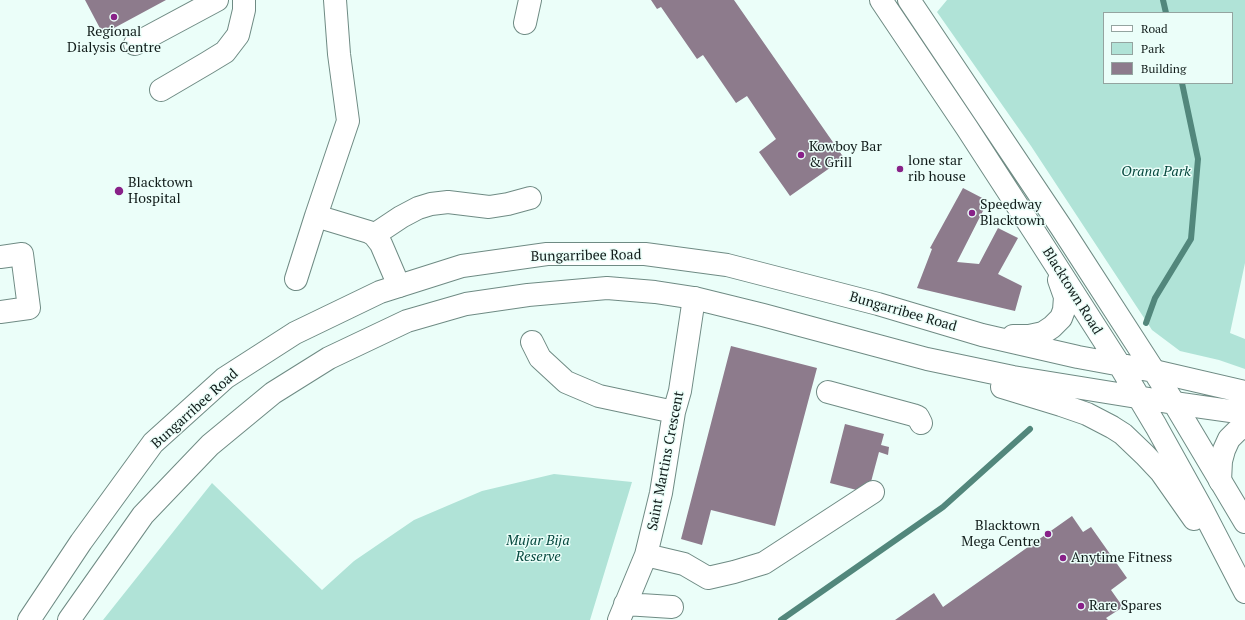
<!DOCTYPE html>
<style>
body{margin:0}
#map{position:relative;width:1245px;height:620px;overflow:hidden;background:#ebfef9;font-family:"PT Serif",serif}
canvas{display:block}
.legend{position:absolute;left:1103px;top:12px;width:130px;height:72px;box-sizing:border-box;background:#ebfef9;border:1px solid #94a4a0;margin:0;padding:5px 7px;list-style:none;font-size:12px;color:#111c1a}
.legend li{display:flex;align-items:center;gap:8px;height:20px}
.legend b{width:20px;border:1px solid #94a4a0}
</style>
<div id="map">
<canvas width="1245" height="620"></canvas>
<ul class="legend">
<li><b style="height:5px;background:#fff"></b>Road</li>
<li><b style="height:11px;background:#b0e3d7"></b>Park</li>
<li><b style="height:11px;background:#8d7b8c"></b>Building</li>
</ul>
</div>
<script>
const ctx = document.querySelector('canvas').getContext('2d');
ctx.lineJoin = 'round';
function fill(path, color) {
  ctx.fillStyle = color;
  ctx.fill(path, 'evenodd');
}
function poly(rows) {
  const path = new Path2D();
  for (const r of rows) {
    path.moveTo(r[0], r[1]);
    for (let i = 2; i < r.length; i += 2) path.lineTo(r[i], r[i + 1]);
  }
  return path;
}
function stroke(path, color, width, dash) {
  ctx.strokeStyle = color;
  ctx.lineWidth = width;
  ctx.lineCap = dash ? 'butt' : 'round';
  ctx.setLineDash(dash || []);
  ctx.stroke(path);
}
function label(font, color, halo, rows, align = 'center') {
  ctx.font = font + ' "PT Serif",serif';
  ctx.lineWidth = 3;
  ctx.setLineDash([]);
  ctx.textBaseline = 'middle';
  ctx.strokeStyle = halo;
  ctx.fillStyle = color;
  for (const [text, x, y, turn = 0] of rows) {
    ctx.save();
    ctx.translate(x, y);
    ctx.rotate((+turn || 0) * Math.PI / 180);
    ctx.textAlign = isNaN(turn) ? turn : align;
    if (halo) ctx.strokeText(text, 0, 0);
    ctx.fillText(text, 0, 0);
    ctx.restore();
  }
}
const green = poly([
 [947,0,1245,0,1245,263,1230,333,1245,339,1245,369,1219,360,1180,351,1152,330,1031,146,937,12],
 [1104,13,1232,13,1232,83,1104,83],
 [554,474,632,482,590,620,103,620,212,483,322,590,354,561,414,520,482,491]
]);
const stream = poly([
 [1163,0,1166,13],
 [1146,323,1155,298,1191,239,1198,159,1182,83],
 [781,620,943,507,1030,429]
]);
const building = poly([
 [85,0,166,0,103,34],
 [651,0,734,0,844,158,790,196,759,152,776,139,747,96,736,103,703,55,697,59,661,7,657,9],
 [963,188,988,201,957,262,979,264,998,228,1018,238,998,274,1022,286,1015,311,917,288,932,249,930,248],
 [731,346,817,368,775,526,711,510,702,545,681,539],
 [845,424,884,434,881,445,889,447,888,455,879,452,868,493,830,483],
 [1072,516,1083,532,1091,527,1127,578,1111,590,1123,607,1106,618,1108,620,895,620,934,593,943,607]
]);
const minor = poly([
 [335,0,339,54,348,121,316,216,369,232,374,235,381,244,399,286],
 [525,23,530,0],
 [135,44,217,0],
 [161,90,207,63,225,52,238,35,244,10,244,0],
 [374,235,401,217,418,208,431,204,448,202,489,207,508,204,530,198],
 [0,257,22,254,29,308,0,312],
 [296,279,316,216],
 [532,342,540,358,566,382,599,396,674,412],
 [1154,371,1245,392],
 [828,392,913,415,918,417,921,423],
 [1174,403,1245,413],
 [1220,481,1221,461,1224,450,1229,439,1237,431,1245,426],
 [646,555,684,564,708,578,734,572,764,563,873,492],
 [625,604,672,607],
 [619,620,646,555,661,493,674,412,680,391,694,298]
]);
const major = poly([
 [881,0,967,128,1039,239,1119,364,1156,426,1201,507,1245,592],
 [909,0,1061,227,1154,371,1174,403,1245,522],
 [1013,336,1029,336,1043,333,1052,327,1061,318,1064,310,1065,297,1059,280],
 [1002,387,1061,405,1087,414,1112,427,1123,434,1145,455,1161,472,1194,519],
 [29,620,81,542,153,443,225,378,295,333,380,292,462,266,547,254,645,254,727,265,878,304,982,335,1078,357,1154,371],
 [69,620,143,515,210,445,273,393,329,358,407,321,466,304,528,295,607,288,655,292,694,298,763,315,927,359,1013,377,1174,403]
]);
const markers = [
 [114,17,4,"#882188"],
 [801,155,4,"#882188"],
 [900,169,4,"#882188"],
 [119,191,5,"#882188"],
 [972,213,4,"#882188"],
 [1048,534,4,"#882188"],
 [1063,558,4,"#882188"],
 [1081,606,4,"#882188"]
];
const poiNames = [
 ["Regional",114,32,"center"],
 ["Dialysis Centre",114,48,"center"],
 ["Kowboy Bar",809,147],
 ["& Grill",809,163],
 ["lone star",908,161],
 ["rib house",908,177],
 ["Blacktown",128,183],
 ["Hospital",128,199],
 ["Speedway",980,205],
 ["Blacktown",980,221],
 ["Blacktown",1040,526,"right"],
 ["Mega Centre",1040,542,"right"],
 ["Anytime Fitness",1071,558],
 ["Rare Spares",1089,606]
];
const parkNames = [
 ["Orana Park",1156,172],
 ["Mujar Bija",538,541],
 ["Reserve",538,557]
];
const streetNames = [
 ["Bungarribee Road",586,256,-1],
 ["Blacktown Road",1072,291,58],
 ["Bungarribee Road",903,312,16],
 ["Bungarribee Road",195,409,-42],
 ["Saint Martins Crescent",666,461,-79]
];
fill(green, '#b0e3d7');
stroke(stream, '#52877c', 6);
fill(building, '#8d7b8c');
stroke(minor, '#6f8b84', 24);
stroke(major, '#6f8b84', 24);
stroke(minor, '#fff', 22);
stroke(major, '#fff', 22);
for (const [x, y, r, color] of markers) {
  const dot = new Path2D();
  dot.arc(x, y, r, 0, 2 * Math.PI);
  ctx.fillStyle = color;
  ctx.fill(dot);
  stroke(dot, '#ebfef9', 1.5);
}
label('14px', '#111c1a', '#ebfef9', poiNames, 'left');
label('italic 14px', '#06483e', '#ebfef9', parkNames);
label('14px', '#111c1a', '#ebfef9', streetNames);
</script>
